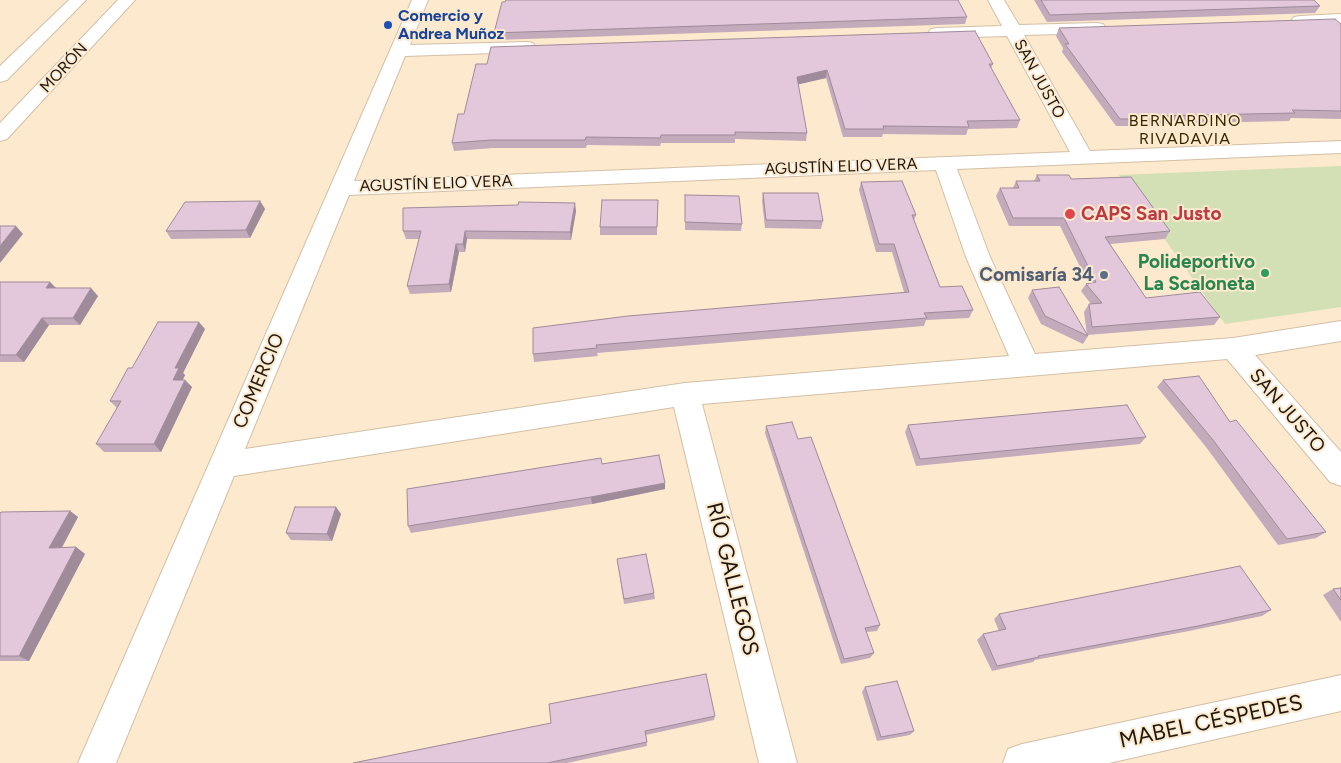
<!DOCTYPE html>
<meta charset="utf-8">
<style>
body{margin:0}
canvas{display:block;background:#fde9ce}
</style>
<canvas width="1341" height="763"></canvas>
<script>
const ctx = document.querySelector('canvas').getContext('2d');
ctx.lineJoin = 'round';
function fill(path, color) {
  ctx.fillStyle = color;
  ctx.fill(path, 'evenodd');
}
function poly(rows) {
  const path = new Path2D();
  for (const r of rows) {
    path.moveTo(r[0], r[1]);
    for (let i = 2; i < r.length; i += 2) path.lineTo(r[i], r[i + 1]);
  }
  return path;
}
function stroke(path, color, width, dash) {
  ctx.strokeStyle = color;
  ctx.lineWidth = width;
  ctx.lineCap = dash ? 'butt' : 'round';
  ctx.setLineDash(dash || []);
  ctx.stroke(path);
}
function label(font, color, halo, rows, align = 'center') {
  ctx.font = font + ' Figtree,sans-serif';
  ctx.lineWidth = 4;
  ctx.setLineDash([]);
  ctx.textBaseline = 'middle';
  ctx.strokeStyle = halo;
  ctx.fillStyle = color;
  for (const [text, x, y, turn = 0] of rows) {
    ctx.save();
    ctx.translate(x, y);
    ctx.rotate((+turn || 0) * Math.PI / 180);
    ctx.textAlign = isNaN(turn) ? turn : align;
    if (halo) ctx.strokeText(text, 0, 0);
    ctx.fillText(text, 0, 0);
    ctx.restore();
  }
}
const green = poly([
 [1341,166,1341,307,1225,324,1119,175]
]);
const minor = poly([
 [69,0,86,0,7,80,0,82,0,66,69,0],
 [118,0,135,0,7,139,0,141,0,123,118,0],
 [412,0,428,0,410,45,527,42,533,43,536,47,533,51,527,52,405,56,354,181,1070,152,1007,36,937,38,931,37,928,33,931,29,937,28,1002,26,988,0,1004,0,1019,25,1097,23,1103,24,1106,28,1103,32,1097,33,1024,35,1090,151,1341,141,1341,153,957,169,990,257,1035,354,1233,338,1341,321,1341,341,1255,355,1341,452,1341,486,1330,482,1227,359,702,404,797,763,759,763,674,407,234,476,116,763,78,763,412,0],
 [936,170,966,257,1009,356,685,383,245,449,349,195,936,170],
 [1341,14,1341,24,1300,26,1294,25,1291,21,1294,17,1300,16,1341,14],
 [1341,675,1341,711,1109,763,1003,763,1008,749,1022,744,1341,675]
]);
const wall = poly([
 [1034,0,1314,0,1320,6,1315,13,1047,22],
 [505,2,967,17,965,24,496,40,494,33],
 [1341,24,1341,119,1291,118,1289,121,1151,124,1149,126,1116,126,1062,52,1063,48,1056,36,1059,28],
 [476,64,993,64,991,68,1020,120,1017,128,968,129,966,135,883,134,882,137,843,137,826,78,798,84,807,133,806,141,735,139,735,143,661,143,660,146,587,145,586,148,493,148,454,151,452,143,464,114],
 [1037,175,1071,179,1170,231,1165,239,1110,244,1146,298,1220,317,1214,325,1087,335,1088,336,1083,344,1041,324,1028,298,1032,290,1087,335,1084,312,1089,304,1091,304,1081,291,1086,284,1088,283,1060,226,1009,226,996,196,1000,188,1013,188,1016,181,1034,181],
 [861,182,916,215,914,220,940,287,973,310,969,318,926,320,924,326,597,353,598,356,534,362,533,354,904,292,892,252,876,252,859,190],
 [763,193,823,221,821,229,765,228,762,201],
 [685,195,742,224,741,231,685,230],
 [658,200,657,235,600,235,600,227],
 [260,201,265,209,250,238,171,239,166,231],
 [576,211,571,240,467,239,465,252,459,252,451,292,410,294,407,286,419,239,406,239,403,231],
 [0,282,50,282,56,288,98,296,80,325,49,325,24,362,0,362],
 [205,329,183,373,185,375,183,380,185,380,192,387,161,452,104,452,96,444,117,408,110,401,132,368],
 [1163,380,1230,422,1326,532,1316,538,1278,545,1206,447,1157,387],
 [908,425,1146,437,1140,444,916,466,905,432],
 [766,426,798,439,880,625,877,631,866,632,874,653,870,658,841,664,765,433],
 [602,464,665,489,592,504,411,533,408,526],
 [336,507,341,514,332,541,291,540,286,533],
 [70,511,78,517,62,548,76,547,85,554,29,661,0,661,0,513],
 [617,559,654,593,655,599,624,604],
 [1341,588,1341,622,1323,595,1333,589],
 [1271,610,1262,616,1189,631,1035,660,1033,662,992,671,977,640,983,634,999,631,994,619,999,614],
 [865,687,914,731,910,735,877,741,862,692],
 [715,716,714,720,646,735,647,746,567,763,353,763,551,723]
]);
const shadedWall = poly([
 [827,70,826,78,796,85,797,77],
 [260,201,265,209,250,238,246,230],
 [575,203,576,211,571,240,570,232],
 [16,226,23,234,0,263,0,246],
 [465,231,467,239,465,252,463,244],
 [456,244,459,252,451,292,449,284],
 [50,282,57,289,46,288],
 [91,288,98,296,80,325,73,318],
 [42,318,49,325,24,362,16,355],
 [199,322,205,329,183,373,185,375,179,387,173,380,175,368],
 [185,380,192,387,161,452,154,444],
 [665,483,665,489,592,504,591,497],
 [336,507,341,514,332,541,327,534],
 [70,511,78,517,58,554,49,548],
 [76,547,85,554,29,661,19,656]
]);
const building = poly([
 [506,0,958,0,967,17,494,33,502,2,505,2,506,0],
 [1041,0,1314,0,1320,6,1050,15,1041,0],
 [1335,19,1341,24,1341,111,1292,110,1295,113,1152,116,1154,119,1120,119,1065,44,1069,44,1059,28,1335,19],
 [975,31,993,64,989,64,1020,120,967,121,969,127,883,126,884,129,845,129,827,70,797,77,807,133,735,132,735,135,661,135,660,138,586,137,585,140,491,140,452,143,458,114,464,114,476,64,487,64,491,47,975,31],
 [1037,175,1069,175,1071,179,1131,177,1170,231,1105,237,1146,298,1200,292,1220,317,1092,327,1089,304,1102,303,1086,284,1096,282,1064,218,1013,218,1000,188,1019,188,1016,181,1040,181,1037,175],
 [902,181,916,215,912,215,940,287,962,286,973,310,924,313,927,318,596,345,597,348,533,354,533,328,628,316,909,292,894,244,879,244,861,182,902,181],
 [763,193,818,193,823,221,766,220,763,193],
 [685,195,739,196,742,224,685,222,685,195],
 [602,200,658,200,657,227,600,227,602,200],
 [260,201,246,230,166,231,185,202,260,201],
 [519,202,575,203,570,232,465,231,463,244,456,244,449,284,407,286,421,231,403,231,403,208,518,205,519,202],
 [0,226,16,226,0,246,0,226],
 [0,282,50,282,46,288,91,288,73,318,42,318,16,355,0,355,0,282],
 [1059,287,1088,336,1045,316,1032,290,1059,287],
 [158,322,199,322,175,368,179,368,173,380,185,380,154,444,96,444,121,401,110,401,128,368,132,368,158,322],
 [1199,376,1230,422,1236,420,1326,532,1287,539,1213,440,1163,380,1199,376],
 [1127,405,1146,437,920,459,908,425,1127,405],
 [792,422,798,439,811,437,880,625,865,628,874,653,844,659,766,426,792,422],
 [659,455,665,483,591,497,408,526,407,489,601,458,602,464,659,455],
 [295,507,336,507,327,534,286,533,295,507],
 [70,511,49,548,76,547,19,656,0,656,0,513,1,512,70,511],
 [646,554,654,593,624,599,617,559,646,554],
 [1240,566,1271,610,1198,626,1038,656,1039,657,997,666,983,634,1006,629,999,614,1240,566],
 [1341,588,1341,600,1333,589,1341,588],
 [706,674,715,716,645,731,647,742,547,763,353,763,551,723,549,704,706,674],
 [897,681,914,731,881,737,865,687,897,681]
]);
const markers = [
 [388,25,5,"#1a4fb4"],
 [1070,214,6,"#e0444e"],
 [1265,273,5,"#2e9e5b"],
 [1104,275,5,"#5c6f8a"]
];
const farTransitnames = [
 ["Comercio y",398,16],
 ["Andrea Muñoz",398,34]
];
const farStreetnames = [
 ["MORÓN",64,68,-47],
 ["SAN JUSTO",1039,79,61],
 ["AGUSTÍN ELIO VERA",841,167,-2],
 ["AGUSTÍN ELIO VERA",436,184,-2]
];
const farNeighbourhoodnames = [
 ["BERNARDINO",1185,121],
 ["RIVADAVIA",1185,139]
];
const healthNames = [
 ["CAPS San Justo",1081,214]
];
const leisureNames = [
 ["Polideportivo",1255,262],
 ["La Scaloneta",1255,284]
];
const serviceNames = [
 ["Comisaría 34",1094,275]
];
const streetNames = [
 ["COMERCIO",259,381,-67],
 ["SAN JUSTO",1287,411,49]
];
const nearStreetnames = [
 ["RÍO GALLEGOS",732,579,76],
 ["MABEL CÉSPEDES",1211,722,-12]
];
fill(green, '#d3dfb4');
stroke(minor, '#d3bfa6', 2);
fill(minor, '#fff');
fill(wall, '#c3abbc');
fill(shadedWall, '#9f8b99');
fill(building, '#e3c7db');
stroke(building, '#9f8b99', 1);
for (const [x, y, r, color] of markers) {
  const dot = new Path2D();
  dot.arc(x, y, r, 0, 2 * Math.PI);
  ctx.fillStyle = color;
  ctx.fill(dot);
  stroke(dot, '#fde9ce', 2);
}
label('bold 16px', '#164399', '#fde9ce', farTransitnames, 'left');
label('16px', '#1e170d', '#fde9ce', farStreetnames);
ctx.letterSpacing = '1px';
label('16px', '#372600', '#fde9ce', farNeighbourhoodnames);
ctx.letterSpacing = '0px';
label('bold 19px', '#be3a42', '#fde9ce', healthNames, 'left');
label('bold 19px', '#27864d', '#fde9ce', leisureNames, 'right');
label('bold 19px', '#4e5e75', '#fde9ce', serviceNames, 'right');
label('19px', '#1e170d', '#fde9ce', streetNames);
label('22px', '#1e170d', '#fde9ce', nearStreetnames);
</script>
